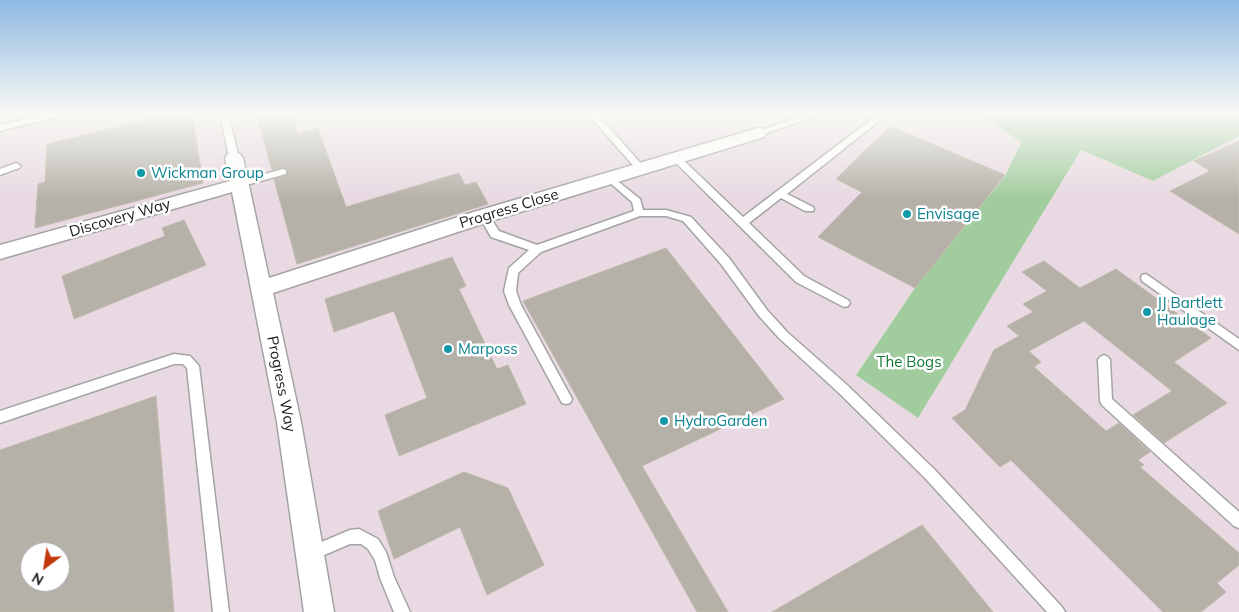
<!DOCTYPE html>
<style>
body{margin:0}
#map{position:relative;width:1239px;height:612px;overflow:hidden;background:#f0efe7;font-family:Mulish,sans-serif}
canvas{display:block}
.north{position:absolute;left:20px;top:542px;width:50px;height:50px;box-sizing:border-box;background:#fff;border:1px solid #a6a6a6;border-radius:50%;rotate:211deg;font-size:14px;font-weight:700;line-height:20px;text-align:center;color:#202020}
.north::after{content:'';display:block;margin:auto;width:18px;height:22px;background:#c2390d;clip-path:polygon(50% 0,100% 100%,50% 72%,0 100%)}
</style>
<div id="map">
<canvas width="1239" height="612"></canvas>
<div class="north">N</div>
</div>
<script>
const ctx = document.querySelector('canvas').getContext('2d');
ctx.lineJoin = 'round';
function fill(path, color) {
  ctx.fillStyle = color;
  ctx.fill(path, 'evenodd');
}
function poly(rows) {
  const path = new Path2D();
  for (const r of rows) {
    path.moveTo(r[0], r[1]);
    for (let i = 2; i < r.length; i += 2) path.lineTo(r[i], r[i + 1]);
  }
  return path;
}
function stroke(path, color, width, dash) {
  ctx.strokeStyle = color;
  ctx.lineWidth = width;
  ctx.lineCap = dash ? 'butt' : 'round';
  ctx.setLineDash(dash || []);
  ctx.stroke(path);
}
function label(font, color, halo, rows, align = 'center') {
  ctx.font = font + ' Mulish,sans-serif';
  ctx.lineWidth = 5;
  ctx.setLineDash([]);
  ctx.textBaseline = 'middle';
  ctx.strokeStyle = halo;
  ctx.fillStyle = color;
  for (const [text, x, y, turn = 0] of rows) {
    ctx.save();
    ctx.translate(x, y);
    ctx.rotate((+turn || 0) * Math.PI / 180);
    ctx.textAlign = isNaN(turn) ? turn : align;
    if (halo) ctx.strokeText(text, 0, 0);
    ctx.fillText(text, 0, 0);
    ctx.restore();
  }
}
const industrial = poly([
 [33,113,980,113,1021,143,1005,175,915,288,856,374,918,418,1081,150,1153,181,1239,136,1239,612,0,612,0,120],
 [30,552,60,552,60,582,30,582]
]);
const forest = poly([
 [980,113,1239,113,1239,136,1153,181,1081,150,918,418,856,375,915,288,1005,176,1021,143]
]);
const building = poly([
 [175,113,192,113,203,183,35,228,38,184,45,182,47,144,175,113],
 [256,113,291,113,298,133,318,128,346,207,459,173,465,185,476,182,488,204,297,264,274,179,286,176,288,170,282,167,272,170,256,113],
 [890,126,1005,175,915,288,818,237,862,192,836,179,890,126],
 [1239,141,1239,234,1170,191,1210,171,1194,161,1239,141],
 [184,220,206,265,74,319,62,276,165,236,162,228,184,220],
 [666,248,784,399,642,466,728,612,697,612,523,301,666,248],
 [452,257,466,286,459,289,497,369,508,365,526,404,399,456,385,415,427,398,394,311,334,332,325,299,452,257],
 [1044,261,1080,288,1116,269,1211,338,1174,362,1227,403,1164,443,1133,415,1172,391,1084,321,1029,351,1041,362,1034,367,1106,431,1119,423,1150,452,1138,460,1144,465,1140,467,1239,553,1239,565,1217,583,1226,592,1201,612,1163,612,1011,460,1000,467,952,418,965,410,994,350,1019,336,1007,326,1033,312,1023,304,1047,291,1022,272,1044,261],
 [156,396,174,612,0,612,0,450,156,396],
 [30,552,60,552,60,582,30,582,30,552],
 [464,472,508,488,544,565,487,595,460,527,394,559,378,511,464,472],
 [922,525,993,612,772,612,922,525]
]);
const path = poly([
 [1019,113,1046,119,1062,113]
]);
const service = poly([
 [55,113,72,113,0,131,0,125,55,113],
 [220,113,228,113,239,158,237,160,231,160,229,158,220,113],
 [587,113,596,113,644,167,644,171,638,171,587,113],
 [811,113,825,113,761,135,755,135,754,133,811,113],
 [876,116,880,119,879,121,787,194,813,207,814,209,813,211,805,211,781,198,749,223,804,276,848,300,850,303,848,306,844,307,796,282,671,158,676,155,679,156,743,217,876,116],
 [16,163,21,166,19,168,0,175,0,169,16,163],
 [283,169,286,170,286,174,239,187,234,184,236,182,283,169],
 [610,175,640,199,643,210,666,210,691,217,729,258,767,310,787,332,847,385,935,470,1062,607,1065,612,1047,612,925,478,839,393,779,338,759,316,721,264,683,221,666,216,640,216,541,252,518,273,516,291,521,305,572,399,570,403,566,404,562,403,509,305,504,291,509,268,529,250,491,237,479,216,480,214,488,214,499,231,537,245,634,211,632,202,607,180,605,178,610,175],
 [1146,274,1239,339,1239,350,1142,281,1141,278,1142,275,1146,274],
 [174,354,190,356,199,366,229,612,213,612,187,368,183,364,174,364,0,423,0,411,174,354],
 [1104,355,1108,357,1110,360,1112,399,1239,512,1239,528,1234,526,1102,405,1100,401,1098,360,1100,357,1104,355],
 [359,529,378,539,386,552,394,577,410,612,394,612,380,578,375,560,368,549,361,544,350,544,310,561,305,559,303,554,305,549,350,530,359,529]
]);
const minor = poly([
 [758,128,764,129,766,133,764,137,491,221,273,293,301,422,334,612,304,612,277,422,232,192,0,259,0,245,230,181,225,158,228,154,234,153,240,154,243,158,269,278,477,211,758,128]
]);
const markers = [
 [141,173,5,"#0f9aa8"],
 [907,214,5,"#0f9aa8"],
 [1147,312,5,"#0f9aa8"],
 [448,349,5,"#0f9aa8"],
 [664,421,5,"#0f9aa8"]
];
const cultureNames = [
 ["Wickman Group",151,173],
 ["Envisage",917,214],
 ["JJ Bartlett",1157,303],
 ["Haulage",1157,320],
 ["Marposs",458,349],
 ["HydroGarden",674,421]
];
const streetNames = [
 ["Progress Close",509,209,-17],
 ["Discovery Way",120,218,-16],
 ["Progress Way",281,384,79]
];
const parkNames = [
 ["The Bogs",909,362]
];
fill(industrial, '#e8d9e2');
fill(forest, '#a1cc9e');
fill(building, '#b5b1a9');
stroke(building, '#c0b9aa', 1);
stroke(service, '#a4a4a4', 3);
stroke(minor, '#a4a4a4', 3);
stroke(path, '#f1a177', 2.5, [2.5, 2.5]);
fill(service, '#fff');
fill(minor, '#fff');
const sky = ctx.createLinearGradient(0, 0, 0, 199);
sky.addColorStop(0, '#8fbae2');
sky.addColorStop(0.57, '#f8f8f4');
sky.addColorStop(1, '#f8f8f400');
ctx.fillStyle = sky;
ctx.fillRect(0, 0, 1239, 199);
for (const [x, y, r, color] of markers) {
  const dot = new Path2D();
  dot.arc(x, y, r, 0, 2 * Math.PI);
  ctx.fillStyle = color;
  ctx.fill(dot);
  stroke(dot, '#fff', 2);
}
label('15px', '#0d838f', '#fff', cultureNames, 'left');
label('15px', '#202020', '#fff', streetNames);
label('15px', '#137834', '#fff', parkNames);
</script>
